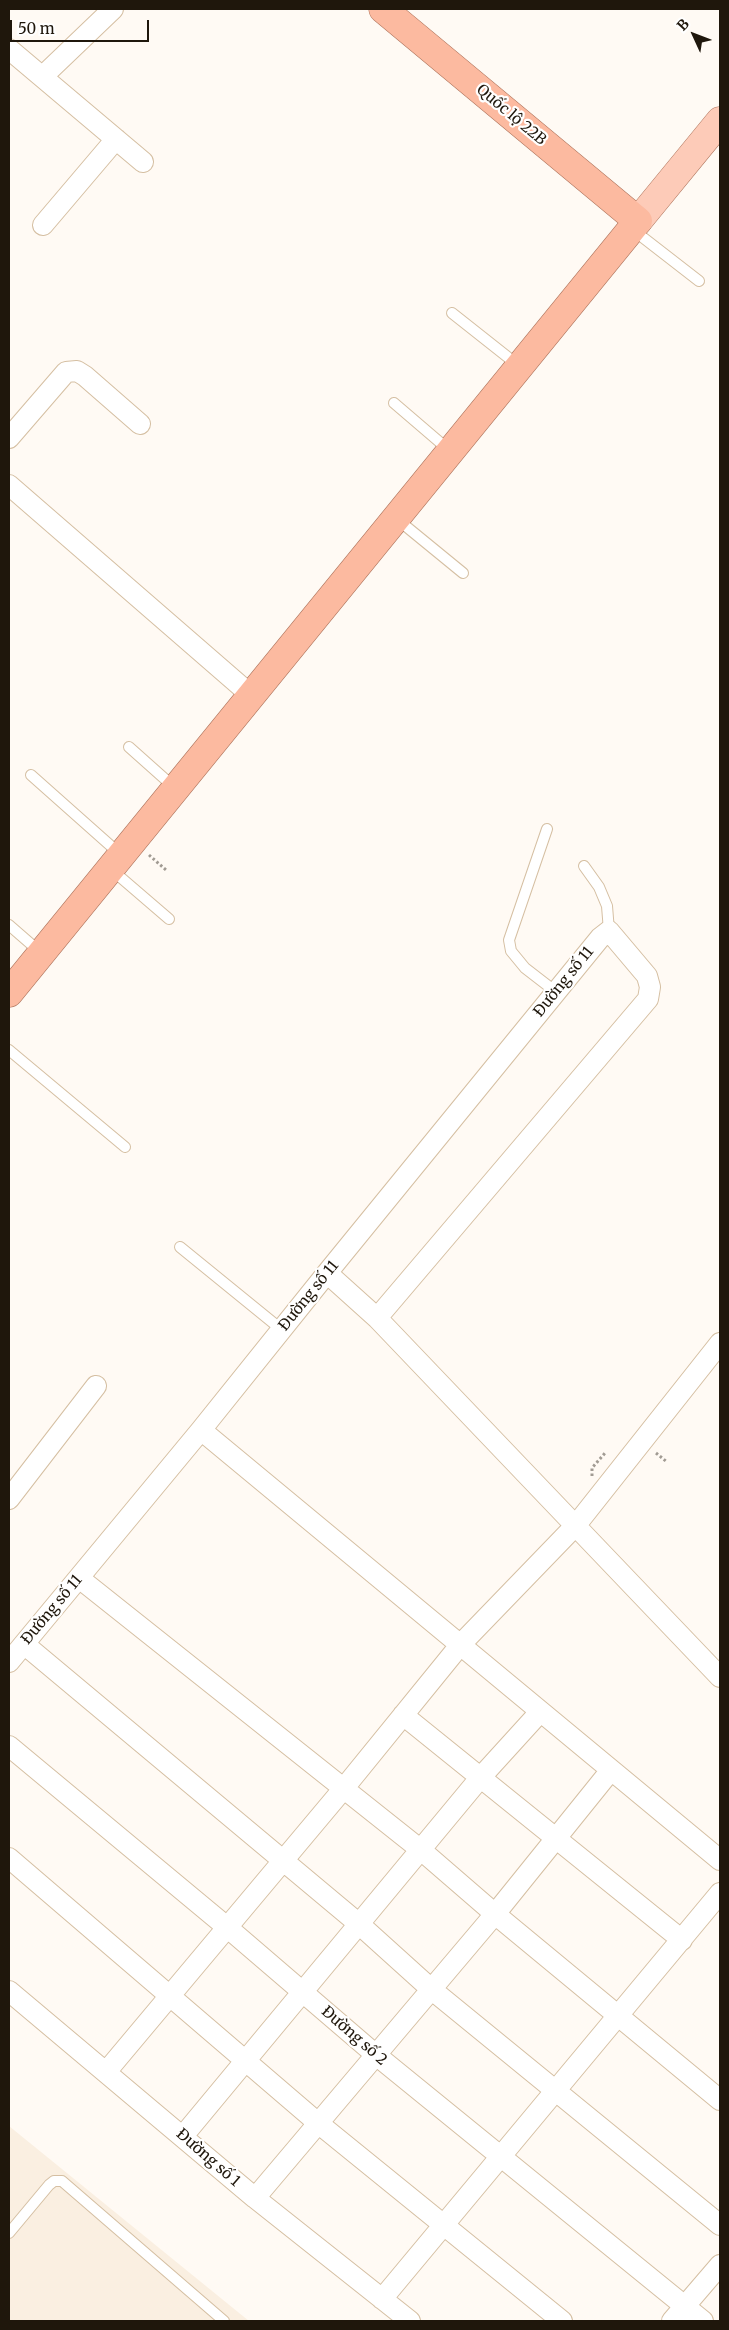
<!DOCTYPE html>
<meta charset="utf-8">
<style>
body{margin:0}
#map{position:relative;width:729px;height:2330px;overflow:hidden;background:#fffaf4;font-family:Merriweather,serif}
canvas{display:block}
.frame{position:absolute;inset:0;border:10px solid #1f170c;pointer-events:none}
.north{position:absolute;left:669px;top:10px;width:50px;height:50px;-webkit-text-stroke:4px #fff;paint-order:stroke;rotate:313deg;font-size:14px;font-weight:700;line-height:20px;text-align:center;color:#1f170c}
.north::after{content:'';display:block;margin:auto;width:18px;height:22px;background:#1f170c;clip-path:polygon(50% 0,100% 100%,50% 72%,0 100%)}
.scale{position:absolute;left:10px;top:20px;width:139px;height:22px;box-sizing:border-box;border:2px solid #1f170c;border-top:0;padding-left:6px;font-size:15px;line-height:18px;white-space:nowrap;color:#1f170c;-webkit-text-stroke:4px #fff;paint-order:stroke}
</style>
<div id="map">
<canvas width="729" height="2330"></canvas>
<div class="frame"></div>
<div class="north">B</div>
<div class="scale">50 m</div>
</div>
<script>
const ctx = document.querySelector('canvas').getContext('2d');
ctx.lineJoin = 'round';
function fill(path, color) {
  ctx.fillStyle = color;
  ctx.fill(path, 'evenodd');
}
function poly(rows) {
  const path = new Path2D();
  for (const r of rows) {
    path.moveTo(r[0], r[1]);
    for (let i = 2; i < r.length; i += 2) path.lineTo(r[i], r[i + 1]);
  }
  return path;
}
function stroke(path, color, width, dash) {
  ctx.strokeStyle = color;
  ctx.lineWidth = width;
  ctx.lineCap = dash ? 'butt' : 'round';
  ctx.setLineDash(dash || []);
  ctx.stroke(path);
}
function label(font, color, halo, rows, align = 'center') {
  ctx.font = font + ' Merriweather,serif';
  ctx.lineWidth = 4.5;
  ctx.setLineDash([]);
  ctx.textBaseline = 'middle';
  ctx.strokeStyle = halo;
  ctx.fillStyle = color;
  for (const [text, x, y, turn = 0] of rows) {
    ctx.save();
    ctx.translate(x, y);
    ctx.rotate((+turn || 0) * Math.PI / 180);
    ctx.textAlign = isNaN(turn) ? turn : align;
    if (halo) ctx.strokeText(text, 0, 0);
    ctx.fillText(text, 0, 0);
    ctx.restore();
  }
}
const built = poly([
 [9,2126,249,2321,9,2321]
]);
const path = poly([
 [149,855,166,870],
 [656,1453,667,1462],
 [592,1476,592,1468,605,1453]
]);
const service = poly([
 [632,229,699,281],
 [452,313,519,366],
 [394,403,450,451],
 [397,519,463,573],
 [129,747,175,788],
 [31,775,121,855],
 [547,829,509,940,511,951,525,968,556,992],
 [584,866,599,887,607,906,609,931],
 [112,870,169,919],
 [9,925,40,952],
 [9,1050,125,1147],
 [180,1247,282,1330],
 [9,2233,49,2185,54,2181,62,2181,224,2321]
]);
const minor = poly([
 [9,49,143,162],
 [43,76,113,9],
 [43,225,116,139],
 [9,438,66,372,77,371,85,376,140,424],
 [9,485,252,696],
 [377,1318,720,1677],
 [201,1430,720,1860],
 [9,1499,96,1386],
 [79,1578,421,1850,495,1914,720,2100],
 [24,1644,359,1924,431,1989,720,2225],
 [9,1662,201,1430,327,1273,600,938,609,931,647,976,650,987,648,999,377,1318,327,1273],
 [403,1715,682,1940],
 [9,1746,228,1928,376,2055,703,2321],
 [9,1858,318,2123,562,2321],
 [9,1991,255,2198,410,2321],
 [106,2072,344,1788,461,1644,576,1525,720,1343],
 [183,2136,480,1778,540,1712],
 [255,2198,495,1914,611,1770],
 [382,2299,720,1893],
 [672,2321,720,2265]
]);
const primary = poly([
 [638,221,720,121]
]);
const trunk = poly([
 [9,993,638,221,383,9]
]);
const streetNames = [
 ["Quốc lộ 22B",511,115,40],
 ["Đường số 11",564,982,-51],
 ["Đường số 11",309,1296,-51],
 ["Đường số 11",52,1610,-50],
 ["Đường số 2",354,2036,41],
 ["Đường số 1",208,2158,41]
];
fill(built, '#faefe1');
stroke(service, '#d5bfa2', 12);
stroke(minor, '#d5bfa2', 22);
stroke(primary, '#ae755d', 29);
stroke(trunk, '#ae755d', 29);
stroke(path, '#a19b93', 3, [2.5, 2.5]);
stroke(service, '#fff', 10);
stroke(minor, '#fff', 20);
stroke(primary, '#fdcbb8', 28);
stroke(trunk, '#fcbaa0', 28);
label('15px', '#1f170c', '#fff', streetNames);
</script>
